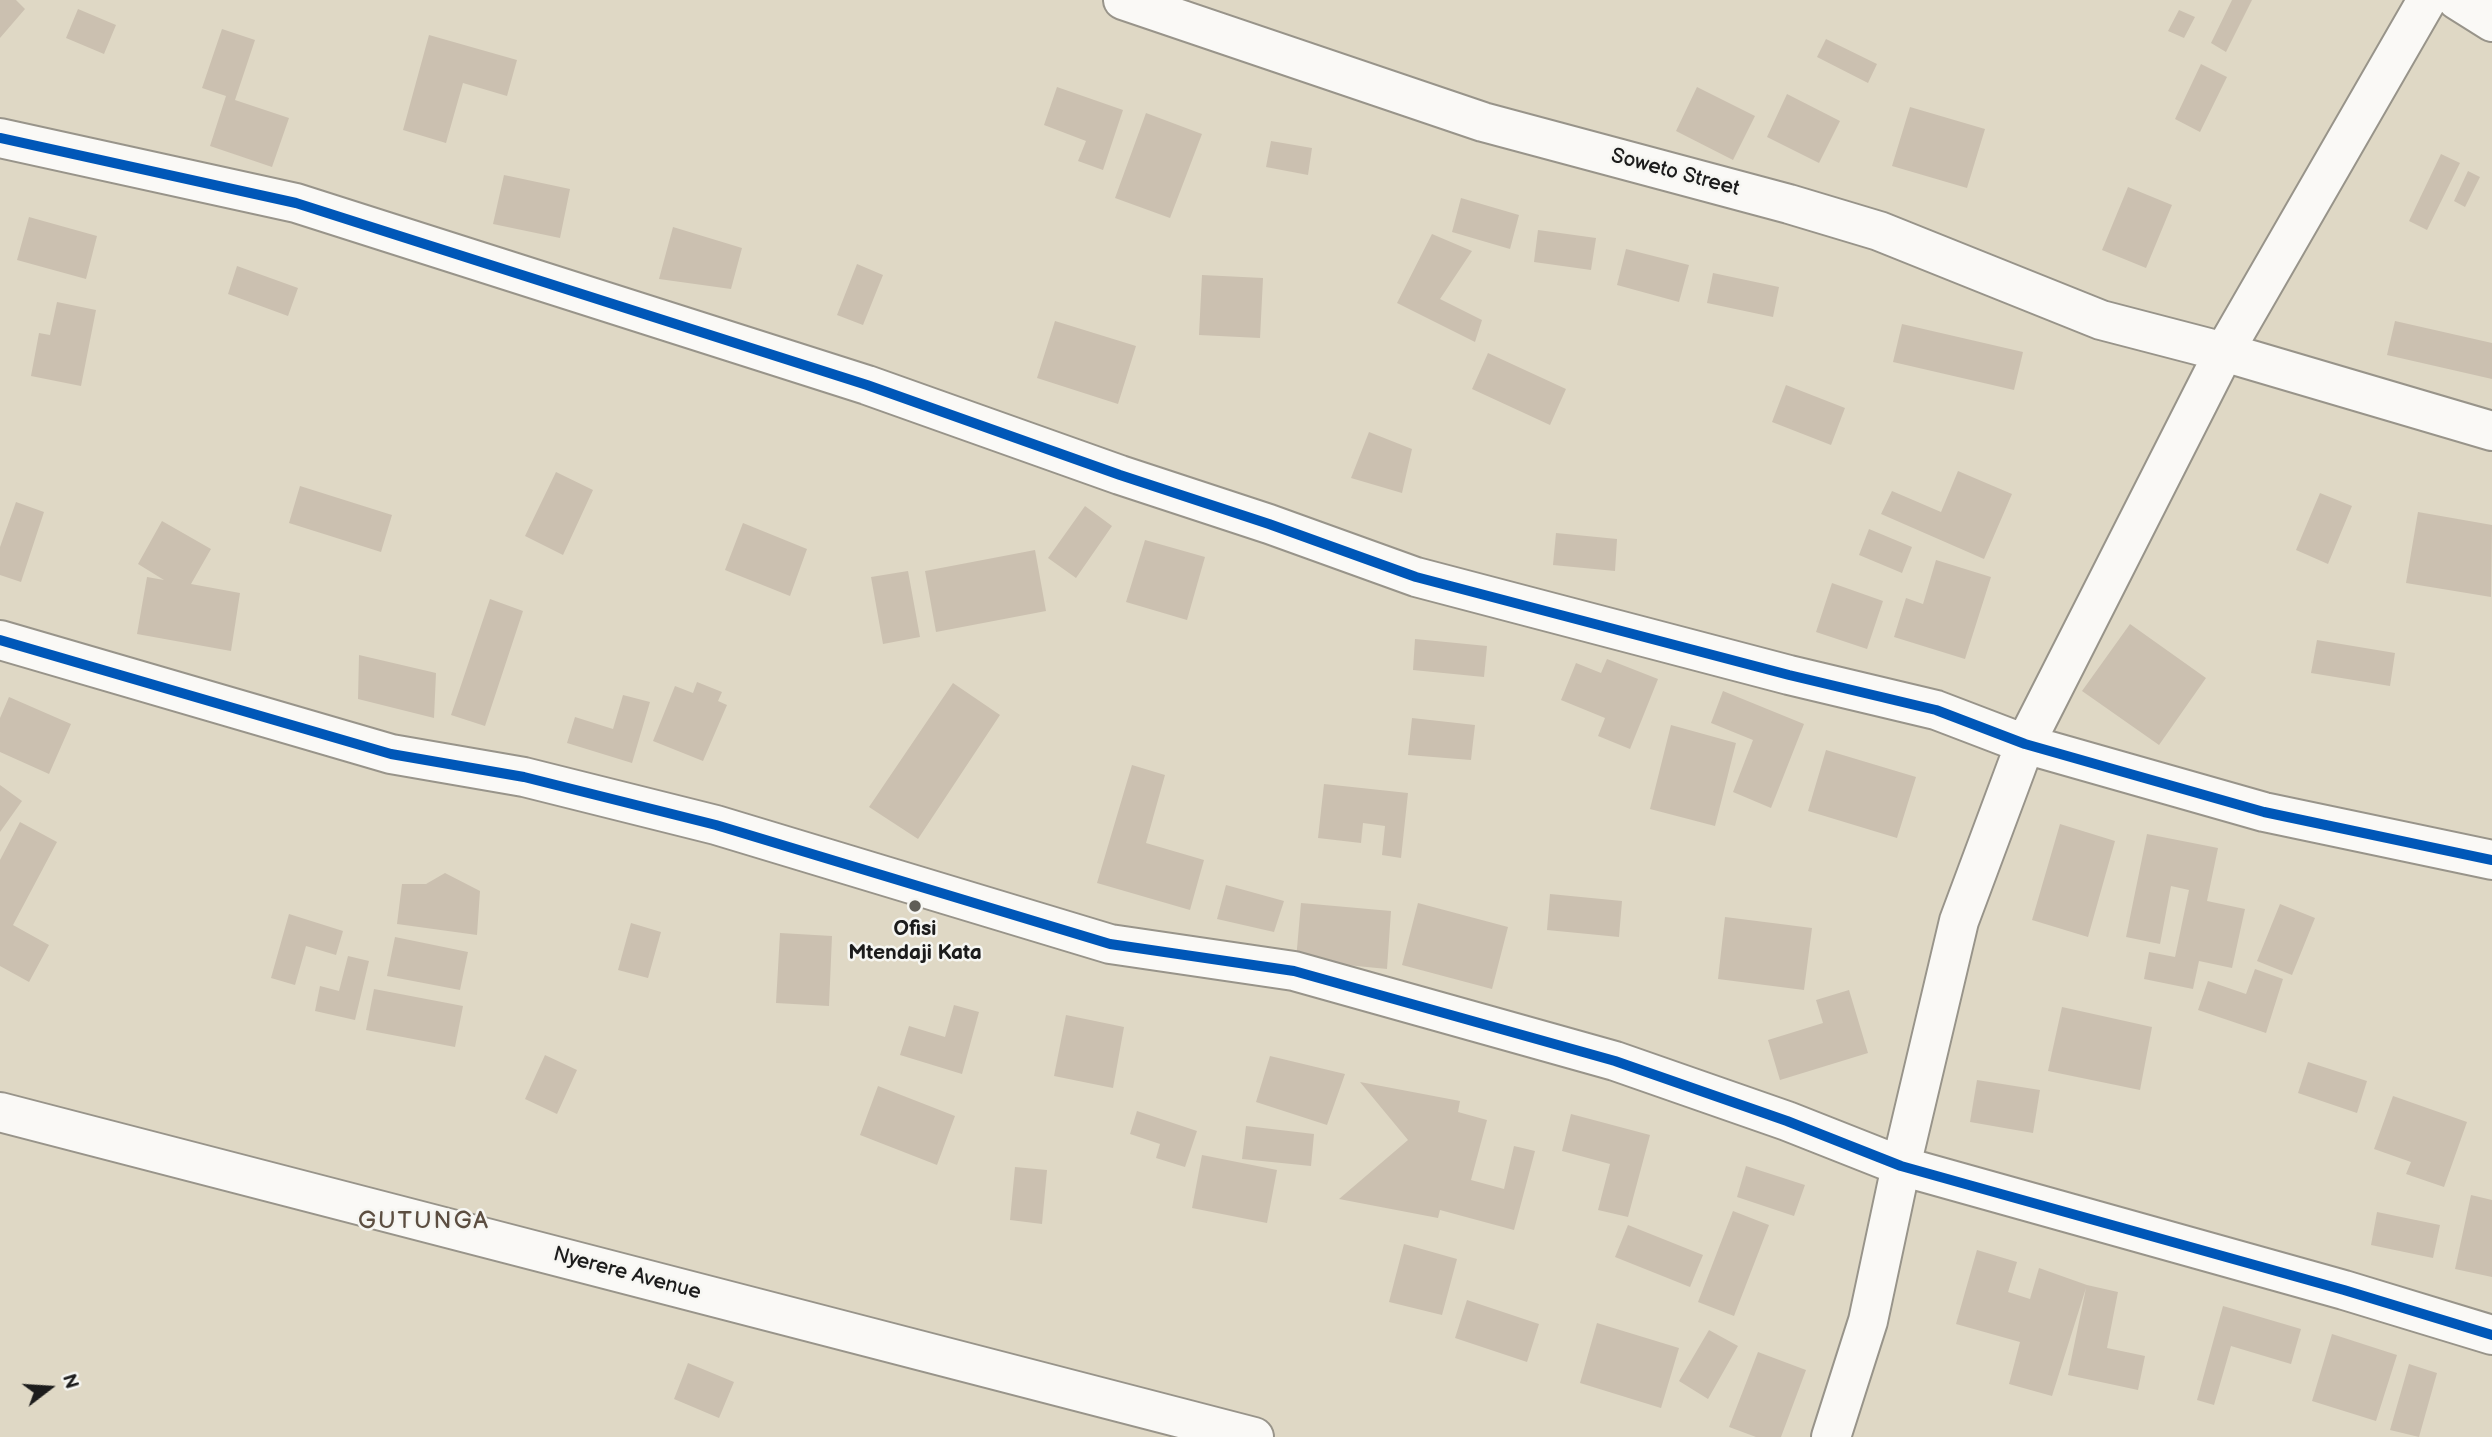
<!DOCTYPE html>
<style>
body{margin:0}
#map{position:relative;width:2492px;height:1437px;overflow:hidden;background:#dfd8c5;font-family:"Balsamiq Sans",sans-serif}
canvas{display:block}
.north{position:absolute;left:14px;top:1353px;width:70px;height:70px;-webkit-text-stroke:5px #f6f6f2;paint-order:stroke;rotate:73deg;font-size:19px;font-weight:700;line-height:28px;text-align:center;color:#1c1c1c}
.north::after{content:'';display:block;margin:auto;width:24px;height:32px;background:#1c1c1c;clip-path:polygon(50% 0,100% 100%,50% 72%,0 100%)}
</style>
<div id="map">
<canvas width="2492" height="1437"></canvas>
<div class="north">N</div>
</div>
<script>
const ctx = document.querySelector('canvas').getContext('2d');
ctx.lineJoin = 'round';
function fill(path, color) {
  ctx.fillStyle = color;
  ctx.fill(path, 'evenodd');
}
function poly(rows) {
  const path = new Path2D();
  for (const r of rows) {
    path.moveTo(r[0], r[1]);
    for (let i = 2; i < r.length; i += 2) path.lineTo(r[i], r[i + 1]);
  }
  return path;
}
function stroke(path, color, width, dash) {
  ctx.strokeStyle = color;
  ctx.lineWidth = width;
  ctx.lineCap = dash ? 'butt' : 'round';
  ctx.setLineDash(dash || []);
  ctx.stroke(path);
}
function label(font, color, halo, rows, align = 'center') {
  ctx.font = font + ' "Balsamiq Sans",sans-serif';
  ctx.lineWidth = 5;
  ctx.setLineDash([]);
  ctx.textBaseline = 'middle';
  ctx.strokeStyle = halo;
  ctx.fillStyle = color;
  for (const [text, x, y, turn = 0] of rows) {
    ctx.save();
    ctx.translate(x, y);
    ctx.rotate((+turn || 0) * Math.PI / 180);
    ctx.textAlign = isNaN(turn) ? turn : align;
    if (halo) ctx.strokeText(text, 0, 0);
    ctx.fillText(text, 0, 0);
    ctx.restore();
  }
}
const building = poly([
 [0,0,16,0,25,9,0,38],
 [2232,0,2252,0,2226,52,2211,43],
 [78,9,116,25,104,54,66,38],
 [2179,10,2195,17,2184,38,2168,31],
 [222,29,255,40,235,100,289,118,272,167,210,146,226,96,202,88],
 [429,35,517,60,507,96,463,83,446,143,403,130],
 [1826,39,1877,64,1868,83,1817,57],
 [2201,64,2227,77,2200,132,2175,119],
 [1057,87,1123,110,1103,170,1078,161,1086,141,1044,125],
 [1697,87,1755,116,1733,160,1676,131],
 [1787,94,1840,121,1819,163,1767,137],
 [1910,107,1985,129,1967,188,1892,166],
 [1146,113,1202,134,1170,218,1115,198],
 [1271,141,1312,148,1308,175,1266,167],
 [2441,154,2460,163,2427,230,2409,221],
 [2468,171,2480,177,2465,207,2454,201],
 [504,175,570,189,560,238,493,224],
 [2128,187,2172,205,2146,268,2102,250],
 [1461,198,1519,215,1510,249,1452,232],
 [29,217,97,236,86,279,17,260],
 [673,227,742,248,731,289,659,279],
 [1538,230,1596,238,1591,270,1534,262],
 [1432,234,1472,251,1440,299,1482,320,1475,342,1397,303],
 [1626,249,1689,265,1679,302,1617,285],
 [857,264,883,275,863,325,837,315],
 [237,266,298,288,288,316,228,294],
 [1713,273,1779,287,1773,317,1707,303],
 [1202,275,1263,278,1260,338,1199,335],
 [57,302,96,310,81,386,31,376,39,333,50,335],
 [1055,321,1136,346,1118,404,1037,378],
 [2395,321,2492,343,2492,379,2387,355],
 [1902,324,2023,352,2014,390,1893,362],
 [1488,353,1566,389,1550,425,1472,389],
 [1786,385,1845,408,1831,445,1772,422],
 [1369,432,1412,449,1402,493,1351,478],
 [1958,471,2012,494,1984,559,1881,514,1892,491,1941,512],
 [556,472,593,490,563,555,525,536],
 [300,486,392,515,381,552,289,523],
 [2320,493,2352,506,2328,564,2296,550],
 [16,502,44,512,21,582,0,575,0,547],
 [1085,506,1112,526,1076,578,1048,558],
 [2418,512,2492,525,2491,597,2406,583],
 [162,521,211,549,191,584,240,593,231,651,137,634,147,577,164,580,138,564],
 [743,523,807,549,790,596,725,570],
 [1869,529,1912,547,1902,573,1859,555],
 [1556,533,1617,539,1615,571,1553,565],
 [1145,540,1205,557,1187,620,1126,602],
 [1035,550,1046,611,936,632,925,571],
 [1936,560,1991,577,1965,659,1894,637,1906,598,1923,604],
 [908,571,920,637,883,644,871,577],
 [1832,583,1883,601,1867,649,1816,632],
 [490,599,523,611,485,726,451,715],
 [2130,624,2206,678,2159,745,2082,691],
 [1415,639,1487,646,1484,677,1413,670],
 [2317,640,2395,653,2390,686,2311,673],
 [359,655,436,673,434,718,358,699],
 [1607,659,1658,679,1630,749,1598,736,1605,718,1561,700,1576,663,1601,673],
 [697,682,722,692,718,701,727,705,703,761,653,741,675,686,693,693],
 [953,683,1000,715,918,839,869,807],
 [1723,691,1804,724,1771,808,1733,792,1753,740,1711,723],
 [623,695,650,702,632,763,567,743,575,717,613,729],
 [9,697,71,724,49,774,0,752,0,718],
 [1412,718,1475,725,1471,760,1408,755],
 [1671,725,1736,743,1715,826,1650,809],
 [1826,750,1916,777,1897,838,1808,811],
 [1132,765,1165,775,1146,843,1204,860,1190,910,1097,883],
 [1324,784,1408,793,1401,858,1382,855,1385,826,1363,823,1361,843,1318,838],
 [0,785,22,801,0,832],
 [20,822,57,842,13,925,49,945,29,982,0,966,0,860],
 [2060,824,2115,841,2088,937,2032,920],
 [2147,834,2218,848,2207,901,2245,909,2232,968,2199,961,2193,989,2144,979,2149,952,2175,957,2189,890,2171,886,2160,944,2126,937],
 [445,873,480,891,477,935,397,924,402,884,426,884],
 [1226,885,1284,901,1274,932,1217,919],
 [1550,894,1622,901,1619,937,1547,930],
 [1301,903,1391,911,1387,969,1296,960],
 [1418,903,1508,927,1492,989,1402,965],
 [2280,904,2315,918,2292,975,2257,961],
 [289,914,343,931,336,955,306,946,295,985,271,978],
 [1725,917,1812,928,1804,990,1718,979],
 [631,923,661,932,648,978,618,970],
 [780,933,832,936,829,1006,776,1003],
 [395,937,468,952,460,990,387,976],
 [348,956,369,961,355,1020,315,1011,320,986,339,991],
 [2255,969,2283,979,2266,1033,2198,1010,2208,981,2246,994],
 [374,989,463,1006,455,1047,366,1030],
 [1849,990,1868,1053,1780,1080,1768,1040,1823,1023,1816,1000],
 [954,1005,979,1012,962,1074,900,1055,909,1026,945,1037],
 [2062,1007,2152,1027,2140,1090,2048,1071],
 [1066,1015,1124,1027,1113,1088,1054,1076],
 [545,1055,577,1070,557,1114,525,1099],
 [1270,1056,1345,1074,1327,1125,1256,1102],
 [2308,1062,2367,1081,2357,1113,2298,1093],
 [1977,1080,2040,1090,2033,1133,1970,1122],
 [1360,1082,1460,1101,1458,1112,1487,1120,1471,1180,1504,1189,1514,1146,1535,1151,1514,1230,1440,1210,1438,1218,1339,1199,1408,1140],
 [878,1086,955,1116,937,1165,860,1135],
 [2393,1096,2467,1122,2444,1187,2406,1174,2411,1162,2374,1149],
 [1137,1111,1197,1131,1185,1167,1156,1158,1160,1144,1130,1134],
 [1571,1114,1650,1135,1628,1217,1598,1210,1610,1164,1562,1151],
 [1246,1126,1314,1134,1311,1166,1242,1159],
 [1202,1155,1277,1170,1267,1223,1192,1208],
 [1746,1166,1805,1185,1794,1216,1737,1197],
 [1015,1167,1047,1170,1042,1224,1010,1220],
 [2471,1195,2492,1200,2492,1277,2455,1269],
 [1733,1211,1769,1225,1734,1316,1698,1302],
 [2377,1212,2440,1225,2433,1258,2371,1245],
 [1628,1225,1703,1255,1690,1287,1615,1257],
 [1404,1244,1457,1259,1442,1315,1389,1302],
 [1977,1250,2017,1262,2008,1292,2030,1299,2039,1268,2087,1285,2118,1292,2107,1348,2145,1356,2138,1390,2068,1375,2086,1288,2052,1396,2009,1384,2020,1342,1956,1324],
 [1467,1300,1539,1324,1527,1362,1455,1338],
 [2223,1306,2301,1329,2291,1364,2231,1346,2214,1405,2197,1400],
 [1597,1323,1679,1348,1661,1408,1580,1383],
 [1709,1330,1738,1346,1708,1399,1679,1381],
 [2332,1334,2397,1355,2376,1421,2312,1401],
 [1758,1352,1806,1370,1781,1437,1756,1437,1729,1427],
 [688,1363,734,1382,719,1418,674,1399],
 [2409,1364,2437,1373,2419,1437,2390,1430]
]);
const minor = poly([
 [1123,0,1483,122,1789,204,1879,231,2101,320,2224,352,2492,431],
 [2457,0,2492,22],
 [0,138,296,203,867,385,1120,475,1269,524,1416,577,1789,675,1936,710,2025,744,2264,812,2492,860],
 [0,640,391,754,524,777,716,825,1110,944,1294,971,1615,1061,1787,1121,1901,1166,2344,1290,2492,1335],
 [1831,1437,1868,1321,1901,1166,1959,921,2025,744,2224,352,2427,0]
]);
const primary = poly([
 [0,1112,1254,1437]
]);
const cycleway = poly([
 [0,138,296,203,867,385,1120,475,1269,524,1416,577,1789,675,1936,710,2025,744,2264,812,2492,860],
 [0,640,391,754,524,777,716,825,1110,944,1294,971,1615,1061,1787,1121,1901,1166,2344,1290,2492,1335]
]);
const markers = [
 [915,906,7,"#605e57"]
];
const streetNames = [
 ["Soweto Street",1675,173,15],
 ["Nyerere Avenue",627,1274,15]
];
const poiNames = [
 ["Ofisi",915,930],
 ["Mtendaji Kata",915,954]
];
const quarterNames = [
 ["GUTUNGA",424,1222]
];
fill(building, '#cbc0b0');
stroke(minor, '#98948a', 42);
stroke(primary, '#98948a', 42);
stroke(minor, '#faf9f6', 38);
stroke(primary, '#faf9f6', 38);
stroke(cycleway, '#0057b8', 10);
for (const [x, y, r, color] of markers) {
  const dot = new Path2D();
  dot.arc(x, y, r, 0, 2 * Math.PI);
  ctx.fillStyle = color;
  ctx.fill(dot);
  stroke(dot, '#f6f6f2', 2.5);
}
label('21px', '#1c1c1c', '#f6f6f2', streetNames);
label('bold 21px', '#1c1c1c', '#f6f6f2', poiNames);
ctx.letterSpacing = '2px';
label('24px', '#5c4e41', '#f6f6f2', quarterNames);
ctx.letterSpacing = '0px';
</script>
